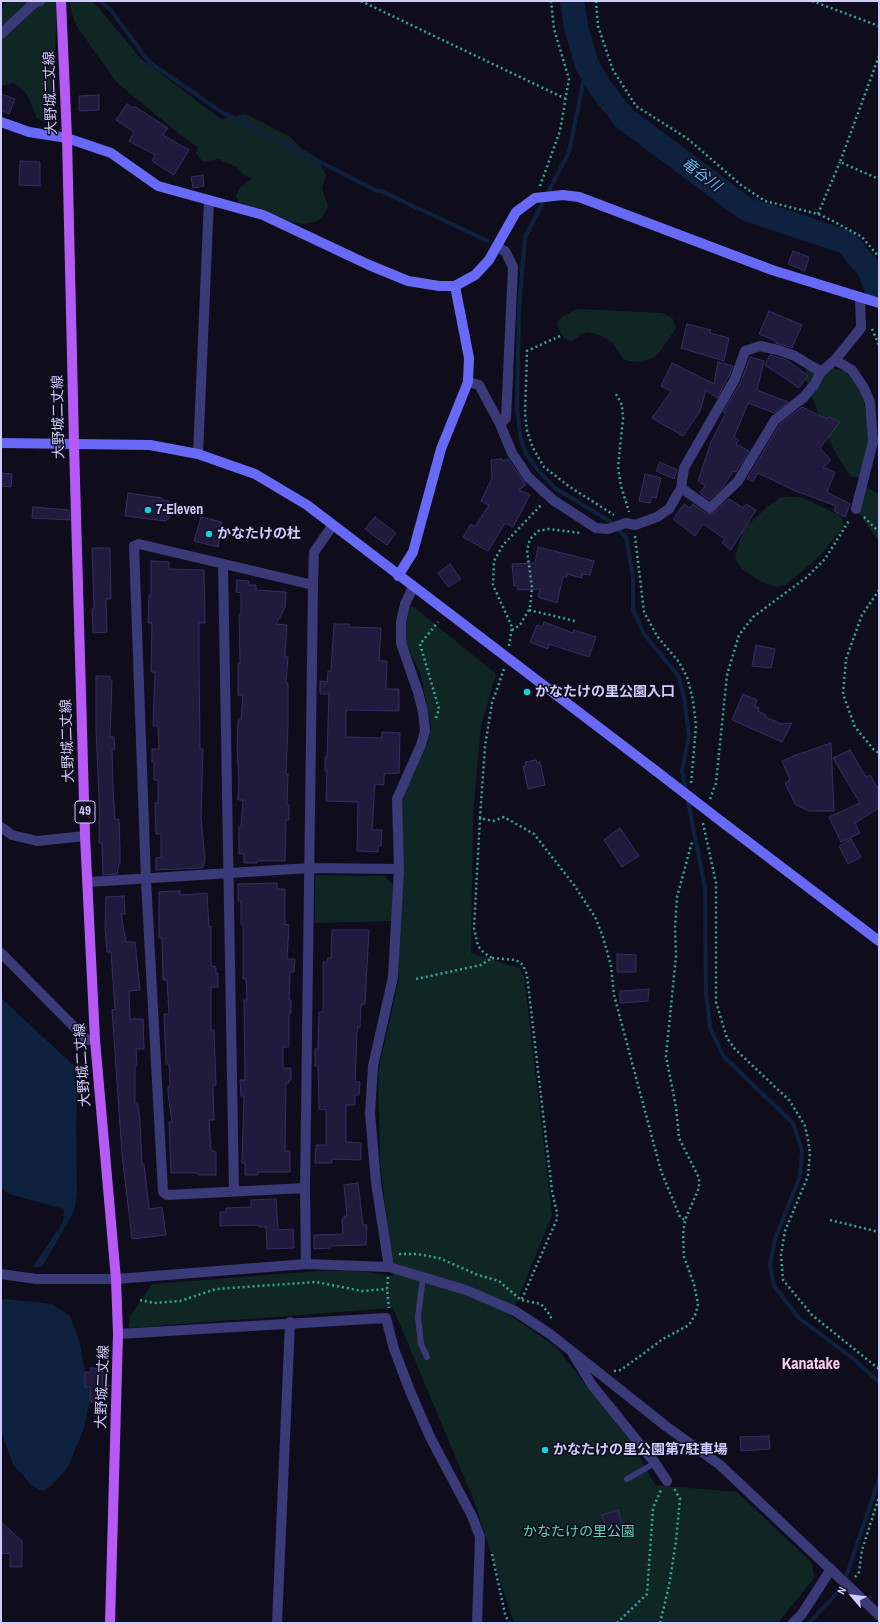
<!DOCTYPE html>
<meta charset="utf-8">
<style>
body{margin:0}
#map{position:relative;width:880px;height:1624px;overflow:hidden;background:#0f0d1c;font-family:"Archivo Narrow",sans-serif}
canvas{display:block}
.frame{position:absolute;inset:0;border:2px solid #cfcbfc;pointer-events:none}
.north{position:absolute;left:832px;top:1576px;width:40px;height:40px;-webkit-text-stroke:3px #0f0d1c;paint-order:stroke;rotate:298deg;font-size:11px;font-weight:700;line-height:16px;text-align:center;color:#cfcbfc}
.north::after{content:'';display:block;margin:auto;width:14px;height:18px;background:#cfcbfc;clip-path:polygon(50% 0,100% 100%,50% 72%,0 100%)}
</style>
<div id="map">
<canvas width="880" height="1624"></canvas>
<div class="frame"></div>
<div class="north">N</div>
</div>
<script>
const ctx = document.querySelector('canvas').getContext('2d');
ctx.lineJoin = 'round';
function fill(path, color) {
  ctx.fillStyle = color;
  ctx.fill(path, 'evenodd');
}
function poly(rows) {
  const path = new Path2D();
  for (const r of rows) {
    path.moveTo(r[0], r[1]);
    for (let i = 2; i < r.length; i += 2) path.lineTo(r[i], r[i + 1]);
  }
  return path;
}
function stroke(path, color, width, dash) {
  ctx.strokeStyle = color;
  ctx.lineWidth = width;
  ctx.lineCap = dash ? 'butt' : 'round';
  ctx.setLineDash(dash || []);
  ctx.stroke(path);
}
function label(font, color, halo, rows, align = 'center') {
  ctx.font = font + ' "Archivo Narrow","Noto Sans JP",sans-serif';
  ctx.lineWidth = 3;
  ctx.setLineDash([]);
  ctx.textBaseline = 'middle';
  ctx.strokeStyle = halo;
  ctx.fillStyle = color;
  for (const [text, x, y, turn = 0] of rows) {
    ctx.save();
    ctx.translate(x, y);
    ctx.rotate((+turn || 0) * Math.PI / 180);
    ctx.textAlign = isNaN(turn) ? turn : align;
    if (halo) ctx.strokeText(text, 0, 0);
    ctx.fillText(text, 0, 0);
    ctx.restore();
  }
}
const green = poly([
 [8,1,57,1,53,116,50,121,44,122,37,118,27,94,21,88,14,83,1,86,1,8],
 [69,1,93,1,141,59,221,119,246,114,290,137,302,149,316,157,326,175,322,189,328,206,322,218,314,222,302,224,264,218,239,202,236,195,240,188,253,178,244,175,237,167,218,159,203,162,196,153,198,147,183,137,122,87,114,79,78,28,74,20],
 [578,309,662,313,673,319,676,328,657,356,642,362,629,361,623,359,613,343,602,336,589,332,583,333,572,341,564,338,557,326,558,321,563,316],
 [814,362,846,372,857,385,863,398,867,420,868,442,862,472,859,477,853,477,848,473,834,450,822,424,805,377,806,367],
 [859,488,868,488,879,494,879,541,853,505,853,496],
 [781,497,799,497,806,499,839,515,843,520,844,526,819,557,785,585,777,587,762,582,742,569,735,558,742,533,747,526,768,506],
 [409,606,414,607,496,674,481,725,473,815,471,953,519,968,524,977,552,1215,511,1316,556,1347,633,1445,655,1485,737,1492,812,1563,814,1578,778,1623,514,1623,474,1501,393,1308,129,1328,130,1316,152,1284,318,1271,358,1271,393,1276,380,1161,378,1072,399,979,401,801,428,743,431,727,421,675,405,642,407,610],
 [315,875,385,876,394,886,393,921,315,923]
]);
const water = poly([
 [1,998,73,1065,78,1092,76,1122,77,1191,74,1211,42,1267,33,1267,63,1222,64,1209,9,1194,1,1187],
 [6,1299,51,1304,70,1316,79,1340,90,1398,84,1428,68,1467,51,1486,42,1491,31,1485,13,1464,1,1432,1,1300]
]);
const stream = poly([
 [100,1,110,9,149,62,220,111,377,191,381,191,488,241],
 [587,65,569,152,525,237,519,309,517,408,521,440,526,454,538,470,555,488,611,522,626,537,633,576,633,609,644,634,679,677,684,697,689,736,682,771,705,887,706,993,710,1028,724,1057,793,1123,802,1151,800,1176,775,1239,770,1265,774,1286,799,1318,851,1357,879,1382],
 [809,1623,840,1590,848,1571,879,1479]
]);
const river = poly([
 [572,1,576,27,587,65,600,87,624,118,746,209,846,242,869,269,879,296]
]);
const building = poly([
 [1,94,15,99,9,114,1,110,1,94],
 [99,95,99,110,79,111,79,96,99,95],
 [127,104,133,108,134,106,168,128,163,135,189,150,174,175,152,161,155,155,129,141,134,132,116,120,127,104],
 [20,161,40,162,40,186,19,185,20,161],
 [203,175,204,186,193,188,191,177,203,175],
 [793,251,809,257,805,271,788,264,793,251],
 [769,311,802,325,792,348,776,343,776,341,759,334,769,311],
 [687,324,711,330,710,333,729,338,724,361,681,348,687,324],
 [770,355,787,360,808,376,799,388,765,365,770,355],
 [750,357,764,361,757,390,788,402,774,413,748,403,734,437,739,440,736,444,749,451,736,472,733,471,723,487,709,500,700,493,705,486,698,481,711,442,726,413,723,412,741,382,750,357],
 [718,362,733,366,729,376,717,398,706,390,700,411,683,436,652,418,671,391,661,386,672,363,714,384,718,362],
 [802,407,827,419,829,417,840,422,820,448,831,460,823,467,835,472,827,492,850,504,845,517,834,511,836,506,793,490,758,473,753,482,747,479,780,424,802,407],
 [502,459,502,461,508,459,526,485,519,490,530,495,513,527,505,523,488,551,463,537,471,524,475,527,489,505,481,501,492,478,491,460,502,459],
 [660,462,677,470,674,479,656,471,660,462],
 [1,473,12,474,11,487,1,486,1,473],
 [645,474,661,478,656,498,652,497,650,503,639,501,645,474],
 [128,493,162,498,162,500,169,501,169,504,172,505,170,517,166,521,125,516,128,493],
 [729,499,743,508,746,504,756,510,731,550,722,543,725,539,703,524,695,536,673,519,684,504,690,508,693,504,706,513,712,514,729,499],
 [33,507,69,510,70,520,32,518,33,507],
 [201,517,222,522,221,526,223,527,218,547,194,541,201,517],
 [375,517,396,533,387,545,365,529,375,517],
 [538,547,594,561,590,575,582,574,582,578,567,574,567,577,563,577,557,603,538,597,540,589,518,590,518,586,514,586,512,564,535,563,538,547],
 [92,548,110,548,111,599,106,599,107,632,93,633,92,609,94,609,92,548],
 [151,561,169,562,169,569,204,570,205,623,199,623,199,663,200,749,203,749,201,818,205,859,203,867,200,868,156,870,156,858,161,857,161,834,156,834,155,803,158,803,158,780,154,780,154,762,152,762,152,749,159,749,158,726,153,726,155,672,151,672,152,623,148,623,149,596,151,595,151,561],
 [450,564,461,579,448,587,438,573,450,564],
 [237,580,249,581,249,585,256,585,256,590,286,592,285,608,276,624,287,625,285,654,285,657,288,657,286,683,288,683,288,724,286,774,288,774,287,805,289,805,289,820,286,820,285,861,257,861,257,863,244,863,244,854,239,854,239,827,241,827,243,800,238,800,239,782,237,749,238,720,241,720,243,695,238,695,238,663,240,663,239,614,241,614,241,593,236,592,237,580],
 [544,622,573,633,574,630,596,637,589,657,549,644,548,649,530,642,537,625,542,627,544,622],
 [334,624,349,624,349,627,381,628,379,661,387,661,386,689,399,689,399,711,346,710,346,737,382,738,382,732,400,733,399,773,384,774,384,785,375,784,372,830,382,830,381,846,378,846,378,852,357,851,358,802,326,801,327,771,325,771,325,757,327,757,329,694,320,694,320,681,327,682,328,671,331,671,334,624],
 [756,645,775,649,771,668,752,666,756,645],
 [96,676,110,676,110,680,112,680,110,737,114,737,115,749,112,749,113,787,115,820,119,819,120,848,120,864,119,864,117,874,103,875,102,843,99,843,99,820,100,820,96,730,96,676],
 [743,694,757,700,755,706,759,708,758,711,766,715,765,717,782,724,792,723,782,742,732,720,743,694],
 [831,743,834,811,809,811,795,804,785,783,790,780,782,761,794,756,793,756,831,743],
 [850,750,866,777,870,775,879,790,879,808,855,823,860,833,841,842,829,817,860,803,833,758,850,750],
 [536,760,537,763,540,762,545,785,528,789,523,766,526,766,525,762,536,760],
 [620,828,639,856,622,867,604,840,620,828],
 [851,839,861,857,848,864,839,846,851,839],
 [277,883,277,889,285,889,285,924,289,925,287,959,295,959,294,972,290,972,289,1000,291,1000,291,1013,289,1013,289,1047,283,1047,283,1068,291,1068,291,1080,289,1080,289,1083,286,1083,285,1151,290,1151,290,1172,258,1172,258,1175,245,1175,245,1163,242,1163,244,1096,241,1096,240,1080,245,1080,244,1000,247,1000,246,978,243,979,243,924,241,924,241,901,238,901,238,884,277,883],
 [180,891,180,895,207,893,209,927,211,926,211,966,216,967,216,974,218,973,218,987,211,987,211,1030,214,1030,216,1085,213,1085,214,1120,209,1120,211,1150,216,1152,216,1175,198,1175,198,1173,171,1173,169,1122,172,1122,168,1093,168,1087,170,1086,169,1064,166,1064,164,1014,169,1014,167,980,163,980,162,938,159,938,159,892,180,891],
 [124,896,125,914,121,914,126,942,135,942,140,990,129,991,130,1019,143,1019,144,1049,136,1049,137,1066,135,1066,135,1104,138,1104,140,1120,142,1164,144,1164,149,1209,162,1207,166,1235,132,1239,122,1154,112,1010,115,1009,111,952,107,952,105,927,106,897,124,896],
 [332,930,369,930,365,1004,361,1005,360,1027,358,1027,357,1033,355,1082,360,1082,359,1095,355,1095,355,1105,346,1105,346,1142,361,1143,361,1160,332,1159,332,1163,315,1163,316,1145,326,1145,326,1110,319,1109,318,1066,315,1066,315,1049,318,1049,319,1012,323,1012,323,962,328,962,327,958,331,958,332,930],
 [617,954,636,955,636,972,617,972,617,954],
 [649,989,648,1001,620,1003,620,991,649,989],
 [358,1183,363,1225,367,1225,366,1245,330,1246,330,1248,314,1249,314,1235,343,1234,342,1219,344,1219,344,1216,347,1216,344,1185,358,1183],
 [276,1199,278,1230,293,1229,294,1248,267,1249,266,1227,259,1227,259,1225,220,1226,220,1212,226,1212,226,1208,251,1207,251,1200,276,1199],
 [91,1368,103,1369,102,1403,90,1402,90,1387,85,1387,85,1372,91,1372,91,1368],
 [769,1436,770,1449,741,1451,740,1437,769,1436],
 [618,1510,623,1527,608,1532,602,1515,618,1510],
 [1,1522,22,1541,22,1567,10,1567,10,1553,1,1554,1,1522]
]);
const path = poly([
 [361,1,566,99],
 [596,1,598,26,613,70,636,106,688,139,741,185,765,201,818,214,833,221,862,237,879,257],
 [812,1,879,26],
 [879,56,840,162,879,179],
 [540,186,560,131,569,79,554,29,551,1],
 [818,214,840,162],
 [872,329,879,345],
 [560,336,527,351,525,414,527,431,533,448,544,467,570,487,614,515],
 [616,394,622,405,623,419,618,467,621,486,629,512],
 [864,517,879,532],
 [635,536,644,612,657,636,679,662,687,677,693,700,696,726,691,784],
 [879,590,862,615,846,659,843,694,855,727,874,750,879,753],
 [529,610,575,621],
 [512,630,520,625,530,608,532,588,527,550,530,539,538,531,549,529,581,533],
 [509,646,512,627,493,585,494,561,503,545,542,504],
 [504,669,492,703,485,746,480,818,493,821,504,817,534,834,574,885,595,917,603,937,611,966,614,995,661,1171,680,1217,685,1220],
 [436,718,439,709,420,644,438,622],
 [710,799,716,783,727,675,739,635,753,617,807,577,825,559,850,519],
 [703,823,716,883,716,1002,727,1038,735,1049,790,1101,805,1126,808,1140,810,1153,808,1176,785,1231,781,1255,783,1280,812,1315,879,1369],
 [492,958,516,960,523,965,527,975,552,1191,557,1213,557,1219,521,1301],
 [416,979,481,965,492,958,484,953,478,946,474,928,480,818],
 [830,1220,879,1232],
 [399,1254,417,1254,439,1258,478,1275,499,1281,521,1300,541,1304,550,1315,552,1321],
 [388,1277,387,1289,389,1308],
 [140,1300,154,1303,180,1301,216,1289,316,1282,362,1291,387,1289],
 [614,1371,621,1370,663,1339,689,1325,696,1313,698,1304,694,1284,684,1257,683,1234,685,1220,699,1188,699,1178,679,1138,676,1107,666,1056,676,956,675,927,677,897,692,842],
 [492,1554,505,1614,509,1623],
 [855,1577,859,1572,862,1550,879,1497],
 [617,1623,647,1594,653,1508,661,1490],
 [660,1623,669,1586,676,1541,680,1499,674,1488]
]);
const lane = poly([
 [423,1276,418,1317,421,1344,427,1357],
 [627,1479,655,1463]
]);
const street = poly([
 [1,34,35,2,40,1],
 [496,247,505,251,513,267,506,418,500,424],
 [468,382,479,385,500,424,512,453,528,477,553,500,596,528,608,529,626,523,635,525,657,517,669,509,681,488,684,468,735,379,745,351,760,346,778,350,795,356,821,372,837,358],
 [198,454,209,200],
 [681,488,710,508,738,481,775,420,804,397,814,385,821,372],
 [856,509,873,442,870,402,864,388,852,370,835,360,861,328,860,298],
 [223,564,234,1191],
 [313,585,314,552,333,525],
 [1,827,12,835,37,841,85,836],
 [89,882,309,868,399,869],
 [1,953,87,1040,95,1040],
 [305,1188,167,1195,163,1192,146,880,134,546,139,544,313,585,305,1188,306,1264],
 [389,1267,376,1183,370,1113,373,1066,393,977,399,869,397,799,421,745,425,731,423,712,418,692,401,643,401,622,405,604,413,587],
 [1,1274,36,1279,116,1279,306,1264,389,1267,466,1290,515,1311,550,1334,667,1427,720,1465,879,1615],
 [118,1334,386,1318,394,1349,410,1391,430,1437,472,1516,480,1537,477,1623],
 [573,1354,592,1385,655,1463,667,1481],
 [277,1623,290,1322],
 [793,1623,802,1614,831,1569]
]);
const secondary = poly([
 [1,122,29,132,67,138,111,153,158,186,263,215,369,265,408,281,439,286,455,286,475,275,489,260,516,212,535,198,563,195,579,197,772,270,879,303],
 [1,443,150,445,198,454,255,474,307,505,656,771],
 [398,576,413,552,441,449,468,382,469,358,455,286],
 [726,825,879,941]
]);
const primary = poly([
 [61,1,67,138,74,444,85,836,95,1040,116,1279,118,1334,110,1623]
]);
const secondaryBridge = poly([
 [656,771,726,825]
]);
const markers = [
 [148,510,4,"#0dd7e6"],
 [209,534,4,"#0dd7e6"],
 [527,692,4,"#0dd7e6"],
 [545,1450,4,"#0dd7e6"]
];
const shields = [
 [85,812,20]
];
const shieldNames = [
 ["49",85,812]
];
const streetNames = [
 ["大野城二丈線",51,93,-92],
 ["大野城二丈線",59,417,-91],
 ["大野城二丈線",68,741,-92],
 ["大野城二丈線",83,1065,-94],
 ["大野城二丈線",103,1387,-88]
];
const poiNames = [
 ["7-Eleven",156,510],
 ["かなたけの杜",217,534],
 ["かなたけの里公園入口",535,692],
 ["かなたけの里公園第7駐車場",553,1450]
];
const parkNames = [
 ["かなたけの里公園",579,1532]
];
const waterNames = [
 ["竜谷川",701,175,37]
];
const quarterNames = [
 ["Kanatake",811,1365]
];
fill(green, '#102624');
fill(water, '#0e223f');
stroke(stream, '#0e223f', 4);
stroke(river, '#0e223f', 24);
fill(building, '#201a3c');
stroke(building, '#372d67', 1);
stroke(path, '#34a79d', 2.5, [2, 3]);
stroke(lane, '#3b3a79', 6);
stroke(street, '#3b3a79', 10);
stroke(secondary, '#6869f6', 10);
stroke(primary, '#b659f5', 10);
stroke(secondaryBridge, '#6869f6', 10);
for (const [x, y, r, color] of markers) {
  const dot = new Path2D();
  dot.arc(x, y, r, 0, 2 * Math.PI);
  ctx.fillStyle = color;
  ctx.fill(dot);
  stroke(dot, '#0f0d1c', 1.5);
}
for (const [x, y, w] of shields) {
  const box = new Path2D();
  box.roundRect(x - w / 2, y - 11, w, 22, 3);
  ctx.fillStyle = '#0f0d1c';
  ctx.fill(box);
  stroke(box, '#cfcbfc', 1);
}
label('bold 13px', '#cfcbfc', null, shieldNames);
label('14px', '#cfcbfc', '#0f0d1c', streetNames);
label('bold 14px', '#cfcbfc', '#0f0d1c', poiNames, 'left');
label('14px', '#5cd7b4', '#0f0d1c', parkNames);
label('italic 15px', '#5fb5f6', '#0f0d1c', waterNames);
label('bold 16px', '#fccdec', '#0f0d1c', quarterNames);
</script>
